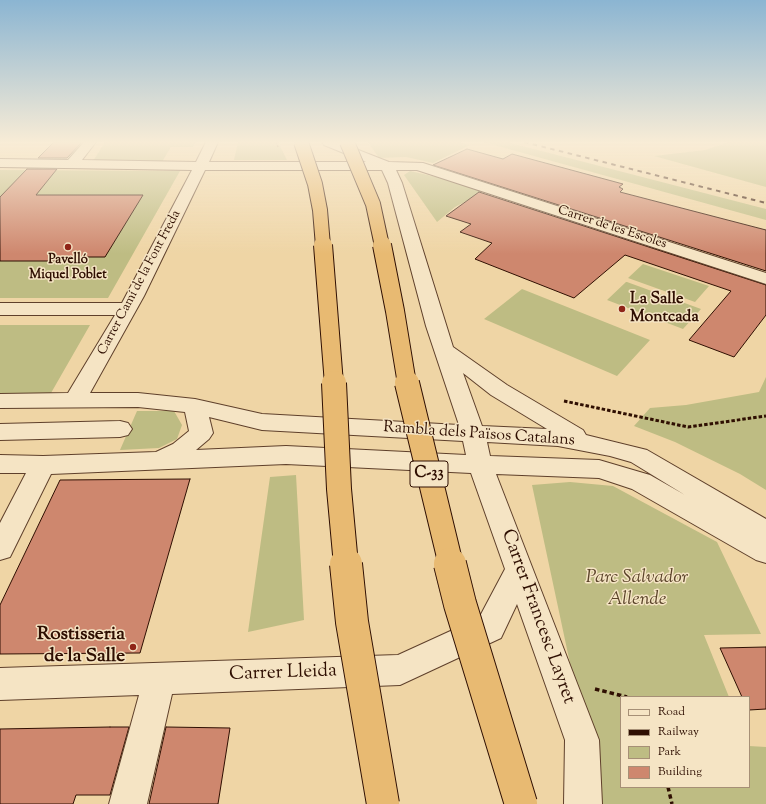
<!DOCTYPE html>
<meta charset="utf-8">
<style>
body{margin:0}
#map{position:relative;width:766px;height:804px;overflow:hidden;background:#efd5a5;font-family:"Sorts Mill Goudy",serif}
canvas{display:block}
.legend{position:absolute;left:620px;top:696px;width:130px;height:92px;box-sizing:border-box;background:#f5e4c4;border:1px solid #a68f76;margin:0;padding:5px 7px;list-style:none;font-size:12px;color:#2f0f02}
.legend li{display:flex;align-items:center;gap:8px;height:20px}
.legend b{width:20px;border:1px solid #a68f76}
</style>
<div id="map">
<canvas width="766" height="804"></canvas>
<ul class="legend">
<li><b style="height:5px;background:#f5e4c4"></b>Road</li>
<li><b style="height:5px;background:#2f0f02"></b>Railway</li>
<li><b style="height:11px;background:#bebc83"></b>Park</li>
<li><b style="height:11px;background:#ce876e"></b>Building</li>
</ul>
</div>
<script>
const ctx = document.querySelector('canvas').getContext('2d');
ctx.lineJoin = 'round';
function fill(path, color) {
  ctx.fillStyle = color;
  ctx.fill(path, 'evenodd');
}
function poly(rows) {
  const path = new Path2D();
  for (const r of rows) {
    path.moveTo(r[0], r[1]);
    for (let i = 2; i < r.length; i += 2) path.lineTo(r[i], r[i + 1]);
  }
  return path;
}
function stroke(path, color, width, dash) {
  ctx.strokeStyle = color;
  ctx.lineWidth = width;
  ctx.lineCap = dash ? 'butt' : 'round';
  ctx.setLineDash(dash || []);
  ctx.stroke(path);
}
function label(font, color, halo, rows, align = 'center') {
  ctx.font = font + ' "Sorts Mill Goudy",serif';
  ctx.lineWidth = 3;
  ctx.setLineDash([]);
  ctx.textBaseline = 'middle';
  ctx.strokeStyle = halo;
  ctx.fillStyle = color;
  for (const [text, x, y, turn = 0] of rows) {
    ctx.save();
    ctx.translate(x, y);
    ctx.rotate((+turn || 0) * Math.PI / 180);
    ctx.textAlign = isNaN(turn) ? turn : align;
    if (halo) ctx.strokeText(text, 0, 0);
    ctx.fillText(text, 0, 0);
    ctx.restore();
  }
}
const green = poly([
 [105,142,196,142,193,147,171,147,162,162,93,161],
 [238,142,278,142,287,160,234,160],
 [368,142,458,142,470,145,433,163,406,157,379,158],
 [483,142,507,142,766,209,766,220],
 [729,142,766,142,766,187,654,156,705,150],
 [0,170,180,171,108,298,0,298],
 [410,171,489,189,455,207,437,222,404,175],
 [643,264,709,286,695,302,628,278],
 [626,282,627,282,701,309,683,329,607,300],
 [522,289,650,340,617,376,484,319],
 [0,325,90,325,51,393,0,393],
 [766,377,766,490,740,474,675,442,634,426,650,408,686,405,759,392],
 [137,411,174,411,182,425,177,439,159,448,120,450],
 [296,475,304,620,248,632,270,477],
 [570,482,613,486,717,542,761,634,704,635,729,697,621,697,621,787,749,787,749,746,766,747,766,804,600,804,532,485]
]);
const building = poly([
 [54,142,82,142,67,158,38,158,54,142],
 [467,149,503,159,512,154,623,184,619,187,623,189,620,192,766,230,766,271,433,165,467,149],
 [27,169,57,169,36,195,143,195,105,257,77,257,75,261,0,261,0,197,27,169],
 [479,192,766,285,766,315,734,357,689,340,731,291,625,255,574,298,475,259,492,243,460,232,471,224,446,216,479,192],
 [190,479,140,653,0,654,0,605,60,480,190,479],
 [766,647,766,709,749,710,749,697,742,697,720,648,766,647],
 [110,727,129,727,110,795,76,795,73,804,0,804,0,729,110,727],
 [166,727,230,728,218,804,149,804,166,727]
]);
const pathFar2 = poly([
 [276,142,278,147]
]);
const pathFar1 = poly([
 [564,401,688,427,766,416]
]);
const path = poly([
 [595,689,627,697],
 [668,787,672,804]
]);
const street = poly([
 [84,142,96,142,82,160,196,162,206,142,218,142,209,162,366,162,324,145,322,142,338,142,389,162,423,163,766,273,766,284,417,170,396,170,402,183,453,347,507,385,583,430,586,435,647,450,766,519,766,563,756,560,632,489,599,478,496,474,599,740,602,804,564,804,565,740,517,604,501,638,400,685,172,694,147,804,109,804,139,695,0,700,0,668,398,655,479,618,505,569,471,473,286,464,51,474,10,557,0,560,0,523,26,473,0,473,0,455,43,456,156,452,173,444,189,431,185,412,138,407,0,408,0,394,68,393,115,315,0,315,0,303,122,303,192,170,0,167,0,159,68,160,84,142],
 [205,170,382,170,388,183,426,326,459,425,262,414,195,399,138,393,90,393,144,296,205,170],
 [463,373,491,395,547,429,482,426,463,373],
 [209,417,262,430,463,441,466,455,286,446,196,450,209,439,213,433,209,417],
 [487,442,558,446,610,456,631,462,685,495,650,475,599,460,490,456,487,442],
 [120,421,128,423,132,429,128,435,120,437,0,440,0,424,120,421]
]);
const rail = poly([
 [524,142,766,203]
]);
const highwayBridgeFar3 = poly([
 [301,142,315,184,320,210,323,246],
 [347,142,373,204,382,246]
]);
const highwayBridgeFar2 = poly([
 [323,245,334,384],
 [382,245,395,311,407,384]
]);
const highwayBridgeFar1 = poly([
 [334,383,339,489,346,565],
 [407,383,451,565]
]);
const highwayBridge = poly([
 [346,564,352,622,383,804],
 [450,564,460,604,521,804]
]);
const markers = [
 [68,247,4,"#8f2418"],
 [622,309,4,"#8f2418"],
 [133,647,4,"#8f2418"]
];
const farStreetnames = [
 ["Carrer de les Escoles",612,228,18],
 ["Carrer Camí de la Font Freda",140,283,-62]
];
const farPoinames = [
 ["Pavelló",68,261],
 ["Miquel Poblet",68,276]
];
const shields = [
 [429,474,38]
];
const shieldNames = [
 ["C-33",429,474]
];
const poiNames = [
 ["La Salle",630,300],
 ["Montcada",630,318]
];
const streetNames = [
 ["Rambla dels Països Catalans",479,435,4]
];
const nearParknames = [
 ["Parc Salvador",637,579],
 ["Allende",637,601]
];
const nearStreetnames = [
 ["Carrer Francesc Layret",537,617,70],
 ["Carrer Lleida",283,674,-2]
];
const nearPoinames = [
 ["Rostisseria",125,636],
 ["de la Salle",125,658]
];
fill(green, '#bebc83');
fill(building, '#ce876e');
stroke(building, '#2f0f02', 1);
stroke(street, '#5f402b', 2);
stroke(pathFar2, '#2f0f02', 1.5, [2, 1.5]);
stroke(pathFar1, '#2f0f02', 3, [3.5, 2]);
stroke(path, '#2f0f02', 3.5, [4.5, 3]);
fill(street, '#f5e4c4');
stroke(rail, '#2f0f02', 2, [4.5, 4.5]);
stroke(highwayBridgeFar3, '#2f0f02', 16, []);
stroke(highwayBridgeFar2, '#2f0f02', 20, []);
stroke(highwayBridgeFar1, '#2f0f02', 26, []);
stroke(highwayBridge, '#2f0f02', 34, []);
stroke(highwayBridgeFar3, '#e8ba72', 14);
stroke(highwayBridgeFar2, '#e8ba72', 18);
stroke(highwayBridgeFar1, '#e8ba72', 24);
stroke(highwayBridge, '#e8ba72', 32);
const sky = ctx.createLinearGradient(0, 0, 0, 254);
sky.addColorStop(0, '#8bb5d2');
sky.addColorStop(0.56, '#f8ecd6');
sky.addColorStop(1, '#f8ecd600');
ctx.fillStyle = sky;
ctx.fillRect(0, 0, 766, 254);
for (const [x, y, r, color] of markers) {
  const dot = new Path2D();
  dot.arc(x, y, r, 0, 2 * Math.PI);
  ctx.fillStyle = color;
  ctx.fill(dot);
  stroke(dot, '#f5e4c4', 1.5);
}
label('13px', '#2f0f02', '#f5e4c4', farStreetnames);
label('bold 13px', '#2f0f02', '#f5e4c4', farPoinames);
for (const [x, y, w] of shields) {
  const box = new Path2D();
  box.roundRect(x - w / 2, y - 13, w, 26, 3);
  ctx.fillStyle = '#f5e4c4';
  ctx.fill(box);
  stroke(box, '#2f0f02', 1);
}
label('bold 15px', '#2f0f02', null, shieldNames);
label('bold 16px', '#2f0f02', '#f5e4c4', poiNames, 'left');
label('16px', '#2f0f02', '#f5e4c4', streetNames);
label('italic 19px', '#5a4329', '#f5e4c4', nearParknames);
label('19px', '#2f0f02', '#f5e4c4', nearStreetnames);
label('bold 19px', '#2f0f02', '#f5e4c4', nearPoinames, 'right');
</script>
